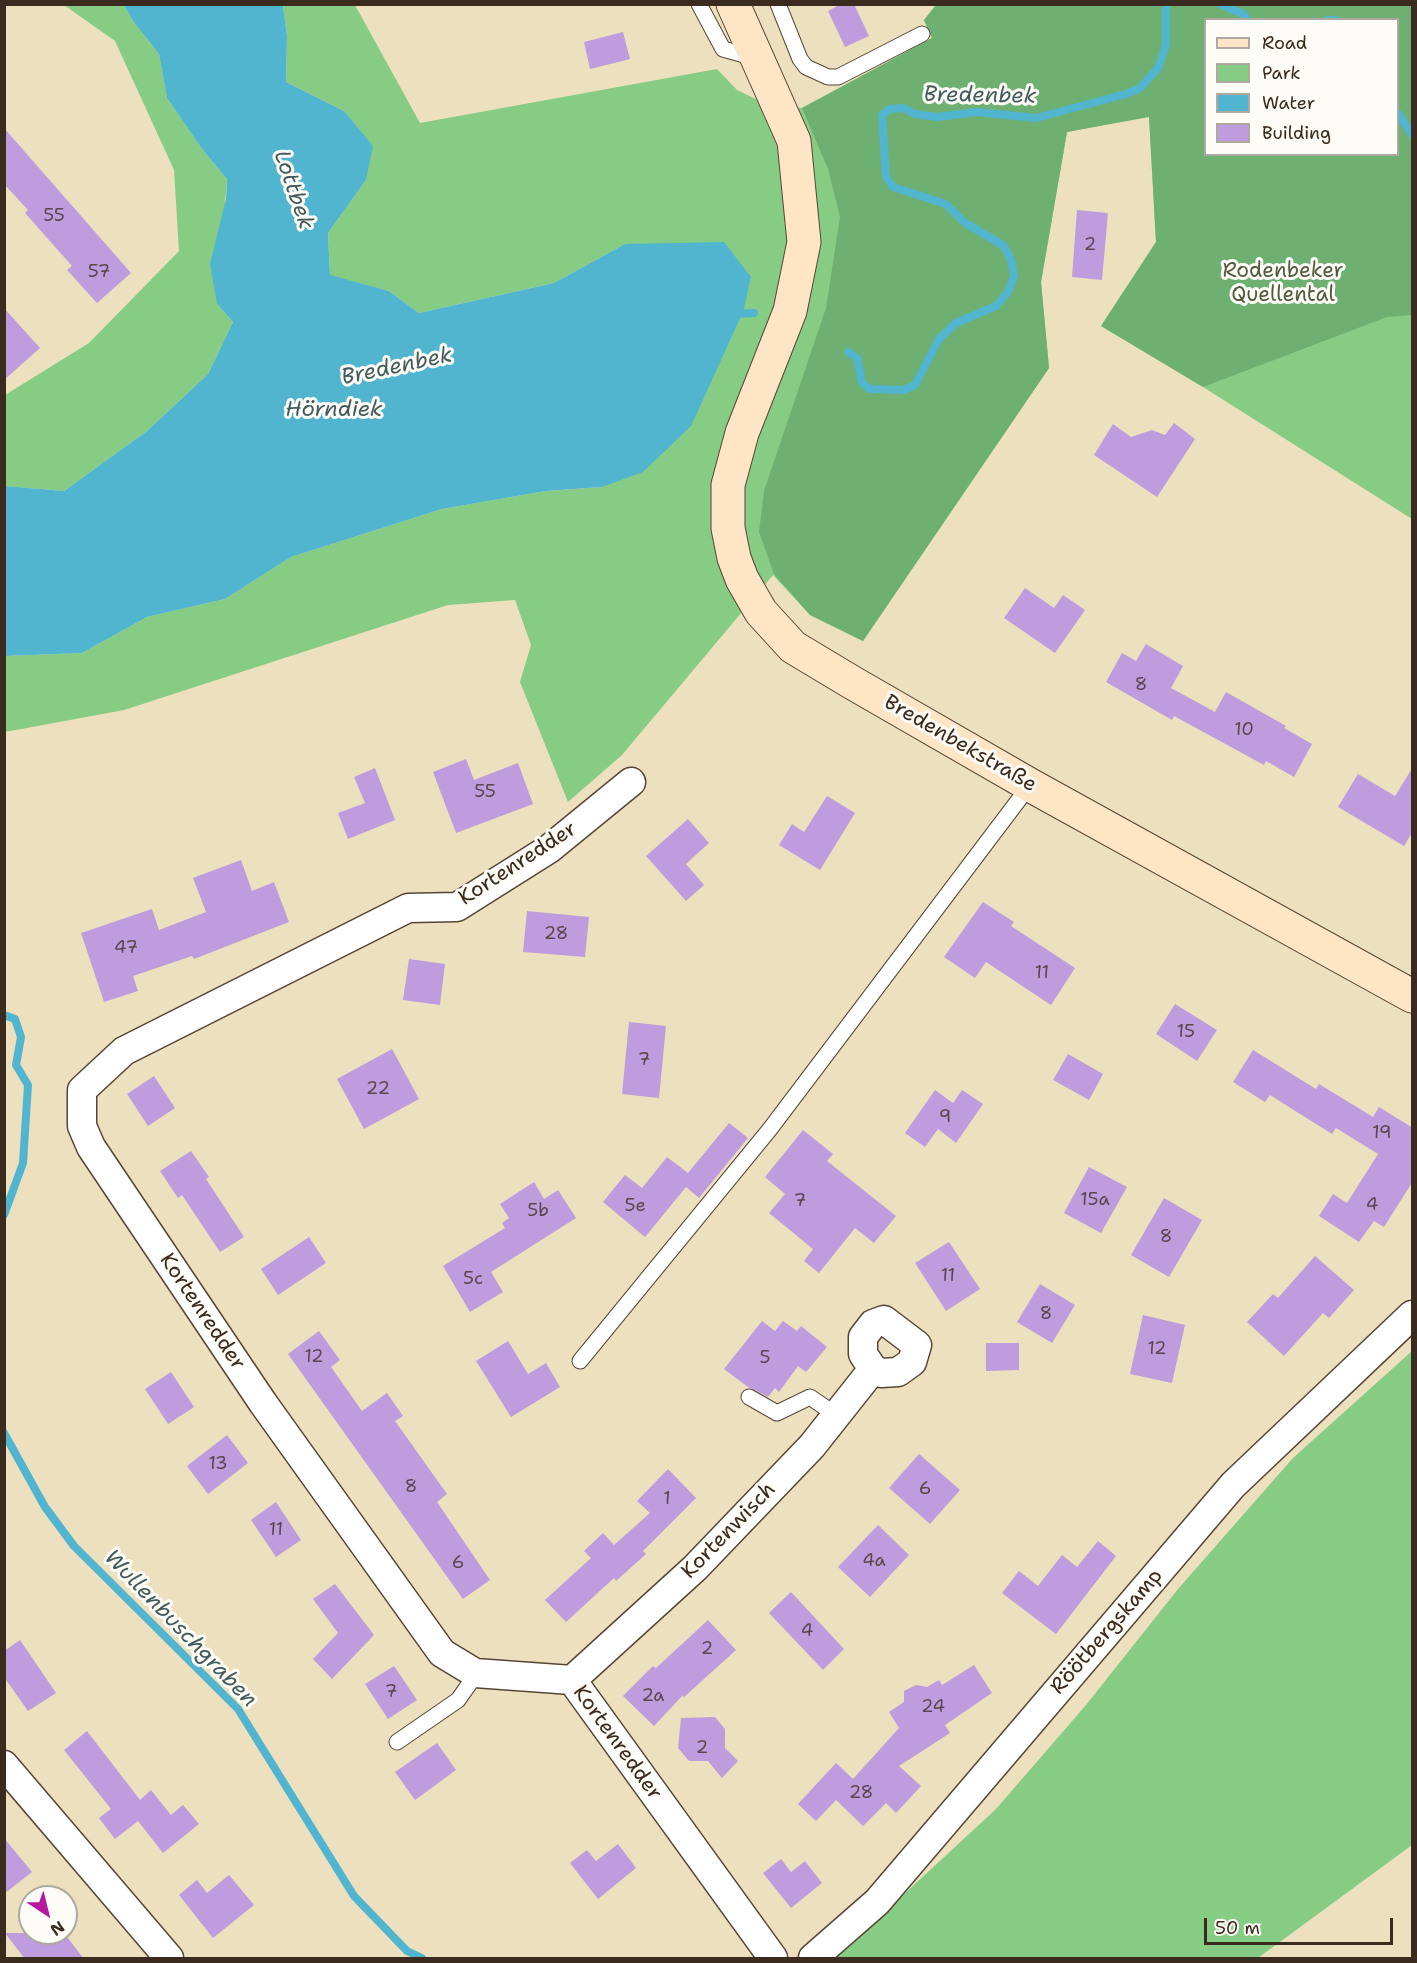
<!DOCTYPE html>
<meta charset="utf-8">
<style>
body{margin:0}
#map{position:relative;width:1417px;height:1963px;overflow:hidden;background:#ede0be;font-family:"Shantell Sans",sans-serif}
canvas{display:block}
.frame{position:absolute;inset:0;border:6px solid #3b2a1e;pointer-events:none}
.legend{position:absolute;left:1204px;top:18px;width:195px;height:138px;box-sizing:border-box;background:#fdfcf7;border:2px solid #afa8a0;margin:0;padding:8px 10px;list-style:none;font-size:18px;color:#3b2a1e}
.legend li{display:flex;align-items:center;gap:12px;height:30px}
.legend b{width:30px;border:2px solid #afa8a0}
.north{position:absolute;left:18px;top:1885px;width:60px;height:60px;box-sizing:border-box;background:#fdfcf7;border:2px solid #afa8a0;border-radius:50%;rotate:145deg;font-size:16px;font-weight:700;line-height:24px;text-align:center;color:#3b2a1e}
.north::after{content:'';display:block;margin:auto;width:21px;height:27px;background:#b5179e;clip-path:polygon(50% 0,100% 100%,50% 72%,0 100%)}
.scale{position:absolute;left:1204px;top:1918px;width:189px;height:27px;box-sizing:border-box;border:3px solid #3b2a1e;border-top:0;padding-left:8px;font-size:18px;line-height:21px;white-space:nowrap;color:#3b2a1e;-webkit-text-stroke:4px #fdfcf7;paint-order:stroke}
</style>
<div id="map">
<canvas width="1417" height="1963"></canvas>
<div class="frame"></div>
<ul class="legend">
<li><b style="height:8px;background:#fde5c5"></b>Road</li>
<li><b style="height:16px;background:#87cc85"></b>Park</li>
<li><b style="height:16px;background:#51b5d0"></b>Water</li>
<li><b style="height:16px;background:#be9cdd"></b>Building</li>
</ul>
<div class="north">N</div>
<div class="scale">50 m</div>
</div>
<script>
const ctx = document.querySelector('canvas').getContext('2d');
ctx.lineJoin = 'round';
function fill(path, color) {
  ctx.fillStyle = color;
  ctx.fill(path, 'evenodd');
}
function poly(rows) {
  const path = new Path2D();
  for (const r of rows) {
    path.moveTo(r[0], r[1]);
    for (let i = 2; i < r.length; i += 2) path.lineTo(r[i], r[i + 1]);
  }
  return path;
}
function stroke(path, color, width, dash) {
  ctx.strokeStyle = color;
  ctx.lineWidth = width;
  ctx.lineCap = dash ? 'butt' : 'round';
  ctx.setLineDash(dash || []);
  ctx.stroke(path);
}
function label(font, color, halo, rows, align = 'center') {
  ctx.font = font + ' "Shantell Sans",sans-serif';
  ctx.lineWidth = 6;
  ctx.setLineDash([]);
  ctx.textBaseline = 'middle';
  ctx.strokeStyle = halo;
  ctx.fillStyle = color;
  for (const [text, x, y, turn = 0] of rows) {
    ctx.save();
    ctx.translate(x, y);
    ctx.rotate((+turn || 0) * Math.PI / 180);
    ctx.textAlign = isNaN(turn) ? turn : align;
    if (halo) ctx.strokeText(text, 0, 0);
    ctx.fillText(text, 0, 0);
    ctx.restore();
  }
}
const green = poly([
 [64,5,124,5,133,21,159,54,167,98,202,149,227,179,217,304,233,322,208,374,147,431,64,491,5,486,5,395,89,343,179,251,174,170,115,41],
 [283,5,355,5,420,123,717,69,737,90,766,104,802,108,932,38,924,20,936,5,1412,5,1412,519,1203,387,1101,326,1156,242,1149,116,1067,132,1041,282,1049,368,863,641,810,615,773,575,622,755,568,802,520,682,531,645,515,600,448,605,124,710,5,732,5,656,82,653,147,617,225,599,291,557,442,509,546,491,602,487,709,384,743,312,625,244,554,283,419,313,389,291,330,276,328,233,366,180,344,111,286,82,287,36],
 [1206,20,1398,20,1398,154,1206,154],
 [1412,1351,1412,1845,1258,1958,835,1958,996,1809,1086,1705,1178,1589,1293,1458]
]);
const forest = poly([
 [936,5,1412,5,1412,315,1387,317,1203,387,1101,326,1156,242,1149,117,1067,132,1041,282,1049,368,863,641,810,615,774,574,759,532,764,491,826,308,840,217,828,169,802,108,932,38,924,20],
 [1206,20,1398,20,1398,154,1206,154]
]);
const water = poly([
 [124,5,283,5,287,36,286,82,344,111,373,146,366,180,328,233,330,275,389,291,419,313,554,283,625,244,724,242,751,277,743,312,691,426,643,472,602,487,546,491,442,509,291,557,225,599,147,617,82,653,5,656,5,486,64,491,147,431,208,374,233,322,217,304,210,264,226,199,227,179,202,149,167,98,159,54,133,21]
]);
const stream = poly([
 [1220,4,1243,14,1247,20],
 [1328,20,1335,20],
 [1398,113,1412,135],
 [733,314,754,313],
 [848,352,857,358,862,383,870,389,904,390,915,385,939,339,956,323,996,306,1008,292,1014,276,1011,260,1004,246,964,222,946,204,893,187,886,177,882,115,890,109,903,108,915,114,937,117,977,112,1036,118,1126,94,1140,88,1158,68,1166,45,1166,4],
 [4,1015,15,1019,21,1037,16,1065,28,1085,23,1163,4,1215],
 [4,1433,45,1507,74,1546,238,1709,354,1896,407,1951,422,1958]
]);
const building = poly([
 [841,4,854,4,869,36,845,47,828,11],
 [623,32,630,59,590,69,584,42],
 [4,128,131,273,97,303,67,270,72,266,25,213,28,210,4,184],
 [1077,210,1108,213,1102,280,1072,277],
 [4,308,40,348,4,380],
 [1174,423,1195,439,1157,497,1094,455,1113,424,1131,437,1152,430,1165,435],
 [1025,588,1054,608,1063,595,1085,610,1055,653,1004,618],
 [1146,644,1183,666,1171,688,1215,712,1226,692,1286,726,1284,728,1312,744,1294,777,1266,761,1264,765,1174,716,1172,720,1106,682,1122,653,1136,661],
 [466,759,474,780,518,763,533,804,456,833,433,772],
 [1413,767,1413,831,1404,846,1338,807,1358,774,1395,796],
 [375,768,395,820,348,839,338,813,365,803,354,777],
 [827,796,855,813,820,870,779,845,792,824,804,832],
 [688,819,709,843,686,864,704,885,686,901,646,856],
 [241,860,252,891,274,882,289,922,194,959,192,956,133,976,138,991,104,1002,81,933,152,909,159,930,206,912,193,878],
 [983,902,1014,922,1011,926,1075,968,1051,1005,986,962,975,978,944,957],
 [527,911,589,917,585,957,523,952],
 [409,959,445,964,440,1005,403,1000],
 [1175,1004,1217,1030,1197,1061,1156,1034],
 [629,1022,666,1026,659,1098,622,1094],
 [392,1049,419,1099,364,1129,337,1079],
 [1253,1050,1316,1089,1319,1084,1373,1117,1379,1107,1413,1128,1413,1181,1384,1227,1374,1221,1359,1242,1319,1216,1333,1194,1347,1203,1378,1154,1336,1128,1332,1134,1270,1095,1265,1102,1233,1082],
 [1068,1054,1103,1074,1089,1100,1053,1080],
 [154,1076,175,1108,148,1126,127,1094],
 [935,1090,953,1103,962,1090,983,1104,956,1143,938,1129,925,1147,905,1133],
 [729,1123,748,1138,699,1198,686,1187,645,1237,603,1202,625,1175,642,1188,667,1157,688,1173],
 [803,1130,833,1154,827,1161,896,1216,874,1243,855,1228,819,1273,804,1261,813,1249,769,1213,785,1194,765,1177],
 [191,1151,209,1177,206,1179,244,1237,220,1252,182,1195,178,1198,160,1171],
 [1089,1167,1127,1187,1101,1233,1064,1213],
 [534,1182,544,1199,558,1190,576,1218,491,1272,503,1292,470,1312,443,1266,505,1228,502,1223,509,1218,500,1204],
 [1164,1198,1202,1220,1169,1277,1131,1255],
 [309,1237,326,1263,278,1295,261,1269],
 [949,1242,980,1289,946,1311,915,1263],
 [1315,1256,1354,1290,1329,1318,1323,1313,1284,1356,1247,1322,1273,1294,1278,1298],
 [1040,1284,1075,1305,1052,1343,1017,1322],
 [1143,1315,1185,1325,1172,1383,1130,1374],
 [762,1321,775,1331,783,1321,797,1331,801,1326,827,1347,806,1372,798,1366,779,1392,775,1388,768,1397,748,1387,724,1369],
 [319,1331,340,1360,331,1367,362,1411,387,1393,403,1416,395,1421,447,1494,437,1502,490,1580,463,1599,288,1354],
 [508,1341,528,1374,546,1363,560,1387,511,1417,476,1361],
 [986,1343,1019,1343,1019,1370,986,1371],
 [171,1372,194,1407,168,1424,145,1389],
 [227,1435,248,1463,208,1494,187,1466],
 [919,1454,960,1490,930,1524,889,1488],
 [668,1469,696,1498,643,1551,646,1554,616,1581,614,1578,566,1622,545,1600,591,1558,584,1551,603,1533,614,1545,650,1513,637,1501],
 [276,1502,301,1540,276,1557,251,1520],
 [878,1525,909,1555,870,1597,838,1567],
 [1098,1541,1116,1556,1056,1634,1002,1593,1019,1571,1038,1586,1062,1555,1077,1567],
 [335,1584,374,1635,332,1679,313,1659,338,1633,313,1599],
 [791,1592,844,1649,823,1670,769,1613],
 [708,1620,736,1650,683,1698,683,1695,654,1726,623,1696,653,1666,656,1668],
 [20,1640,56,1693,28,1711,4,1677,4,1651],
 [974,1665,992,1693,945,1725,950,1733,899,1766,921,1786,896,1813,886,1803,863,1826,836,1800,816,1821,798,1804,836,1763,853,1779,899,1728,889,1712,904,1702,904,1691,916,1685,927,1687,939,1680,942,1685],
 [394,1666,417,1700,388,1719,365,1684],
 [715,1717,725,1729,725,1748,738,1761,722,1778,708,1761,689,1761,678,1748,681,1718],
 [87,1731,140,1800,151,1790,171,1815,183,1805,199,1824,163,1853,138,1821,115,1839,99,1818,111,1809,64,1750],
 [437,1743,456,1770,415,1800,395,1772],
 [4,1838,32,1872,4,1894],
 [618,1844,636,1868,598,1899,570,1863,587,1850,596,1861],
 [781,1859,791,1872,805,1861,822,1883,791,1908,763,1873],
 [229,1875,254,1905,213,1938,179,1895,197,1880,207,1893],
 [5,1933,64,1933,84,1959,25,1959]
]);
const lane = poly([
 [699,4,723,49,755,58],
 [778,4,800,59,806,67,828,77,838,77,922,34],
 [580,1361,770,1129,1030,785],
 [749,1397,777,1413,810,1397,836,1415],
 [397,1742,458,1700,477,1673]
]);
const street = poly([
 [631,782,549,849,457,907,408,908,124,1051,82,1090,82,1126,91,1147,263,1403,442,1653,475,1673,572,1680,773,1958],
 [572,1680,695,1568,812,1446,873,1369,881,1373,898,1372,912,1362,917,1345,884,1320,873,1324,863,1337,863,1354,873,1369],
 [4,1765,169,1958],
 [813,1958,877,1902,1233,1485,1412,1315]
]);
const secondary = poly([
 [733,4,794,141,804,242,790,311,742,433,728,485,728,528,734,558,742,579,761,612,793,647,853,683,1030,785,1412,996]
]);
const numberNames = [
 ["55",54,216],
 ["2",1090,245],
 ["57",99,272],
 ["8",1141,685],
 ["10",1244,730],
 ["55",485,792],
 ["28",556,934],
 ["47",126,948],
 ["11",1042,973],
 ["15",1186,1032],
 ["7",644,1060],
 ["22",378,1089],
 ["9",945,1117],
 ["19",1382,1133],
 ["15a",1095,1200],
 ["7",800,1201],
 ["4",1372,1205],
 ["5e",635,1206],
 ["5b",538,1211],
 ["8",1166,1237],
 ["11",948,1276],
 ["5c",473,1279],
 ["8",1046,1314],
 ["12",1157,1349],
 ["12",314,1357],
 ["5",765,1358],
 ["13",218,1464],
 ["8",411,1487],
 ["6",925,1489],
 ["1",667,1499],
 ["11",276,1530],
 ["4a",874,1561],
 ["6",458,1563],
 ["4",807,1631],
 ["2",707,1649],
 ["7",391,1692],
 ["2a",653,1696],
 ["24",933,1707],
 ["2",702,1748],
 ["28",861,1793]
];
const parkNames = [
 ["Rodenbeker",1283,272],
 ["Quellental",1283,296]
];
const streetNames = [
 ["Bredenbekstraße",960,744,30],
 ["Kortenredder",518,864,-33],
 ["Kortenredder",202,1312,56],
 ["Kortenwisch",729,1531,-46],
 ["Röötbergskamp",1107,1632,-49],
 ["Kortenredder",617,1743,54]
];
const waterNames = [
 ["Bredenbek",980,96,1],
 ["Lottbek",293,190,71],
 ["Bredenbek",397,367,-12],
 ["Hörndiek",334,410],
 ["Wullenbuschgraben",180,1629,46]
];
fill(green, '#87cc85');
fill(forest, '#6db072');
fill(water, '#51b5d0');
stroke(stream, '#51b5d0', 8);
fill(building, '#be9cdd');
stroke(lane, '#564536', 17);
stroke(street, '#564536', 31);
stroke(secondary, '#564536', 35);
stroke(lane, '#fff', 15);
stroke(street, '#fff', 28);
stroke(secondary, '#fde5c5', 33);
label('18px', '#5c464e', null, numberNames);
label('21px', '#525b3d', '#fdfcf7', parkNames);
label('21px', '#3b2a1e', '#fdfcf7', streetNames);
label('italic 22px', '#435b5c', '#fdfcf7', waterNames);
</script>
